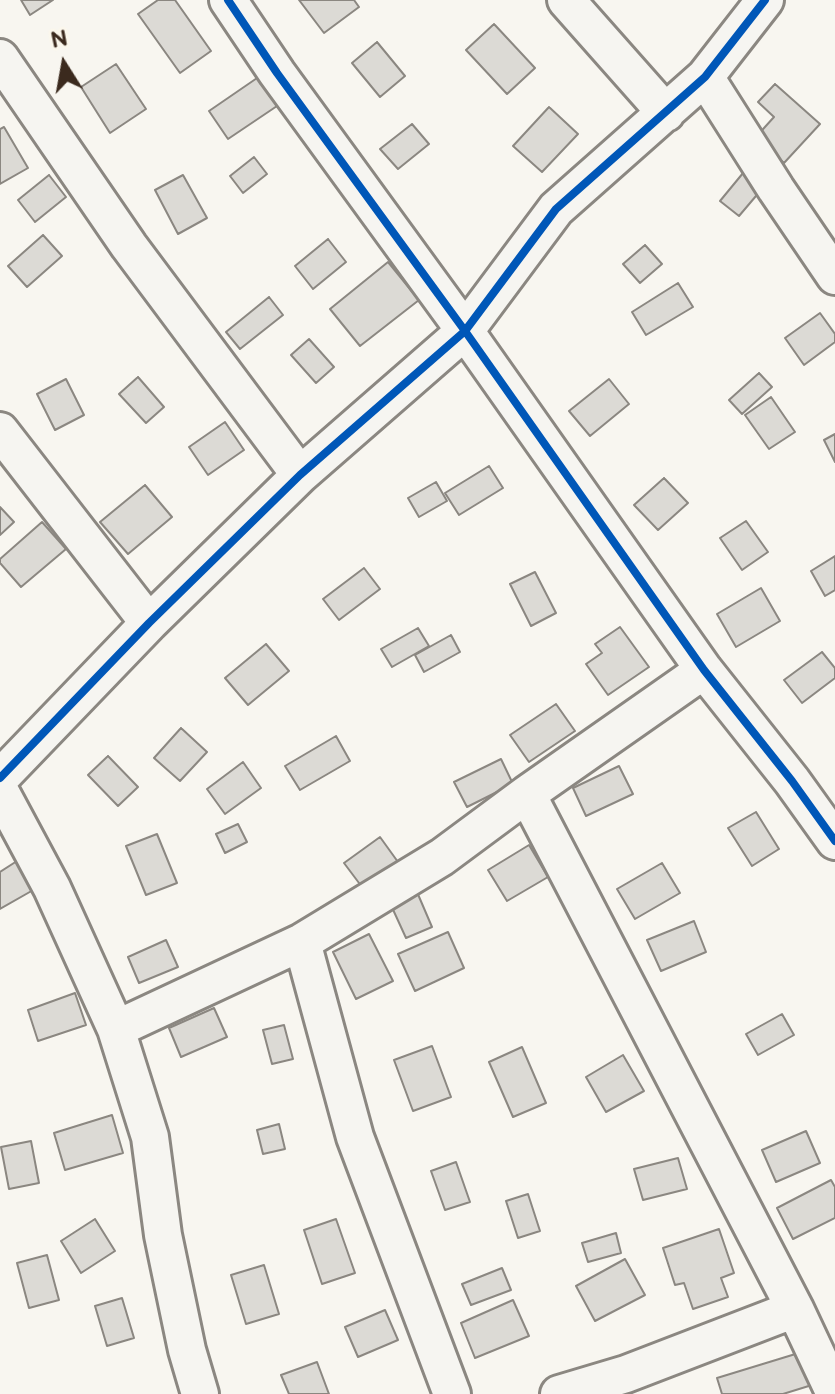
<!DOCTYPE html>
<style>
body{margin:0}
#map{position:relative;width:835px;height:1394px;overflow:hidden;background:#f8f6f0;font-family:"Balsamiq Sans",sans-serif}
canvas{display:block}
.north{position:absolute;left:24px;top:24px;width:80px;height:80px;-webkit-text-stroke:6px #fbf7ec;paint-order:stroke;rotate:349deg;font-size:22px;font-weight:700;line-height:32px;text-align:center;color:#3b2a1e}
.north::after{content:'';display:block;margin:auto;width:28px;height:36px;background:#3b2a1e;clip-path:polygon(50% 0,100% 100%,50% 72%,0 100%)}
</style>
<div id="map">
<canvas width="835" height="1394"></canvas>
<div class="north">N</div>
</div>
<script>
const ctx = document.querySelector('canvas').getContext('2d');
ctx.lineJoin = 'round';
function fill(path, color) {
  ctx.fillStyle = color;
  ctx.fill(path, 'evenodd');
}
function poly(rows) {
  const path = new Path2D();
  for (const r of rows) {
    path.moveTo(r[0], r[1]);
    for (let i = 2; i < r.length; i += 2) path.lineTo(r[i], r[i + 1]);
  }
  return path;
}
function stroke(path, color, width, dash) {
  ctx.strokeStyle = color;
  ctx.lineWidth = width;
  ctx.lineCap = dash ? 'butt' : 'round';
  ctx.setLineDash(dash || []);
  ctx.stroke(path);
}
const building = poly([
 [21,0,53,0,30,15,21,0],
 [158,0,175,0,211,51,180,73,138,14,158,0],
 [299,0,354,0,359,7,324,33,299,0],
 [494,24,535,68,507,94,466,50,494,24],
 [377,42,405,76,380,97,352,63,377,42],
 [116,64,146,109,110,133,81,87,116,64],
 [260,76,280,104,228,139,209,111,260,76],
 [775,84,820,124,784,163,755,138,774,117,758,102,775,84],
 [549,107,578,134,542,172,513,146,549,107],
 [412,124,429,144,398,169,380,149,412,124],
 [4,127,28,168,0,184,0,129,4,127],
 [254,157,267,174,243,193,230,176,254,157],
 [748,167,767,183,739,216,720,201,748,167],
 [49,175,66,197,35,222,18,200,49,175],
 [183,175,207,218,178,234,155,190,183,175],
 [43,235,62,256,27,287,8,266,43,235],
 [328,239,346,262,313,289,295,266,328,239],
 [645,245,662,264,640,283,623,264,645,245],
 [388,262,419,300,360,346,330,309,388,262],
 [678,283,693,307,646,335,632,312,678,283],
 [269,297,283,315,240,349,226,332,269,297],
 [820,313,835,334,835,342,804,365,785,338,820,313],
 [309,339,334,367,316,383,291,355,309,339],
 [759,373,772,387,742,414,729,400,759,373],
 [138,377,164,407,146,423,119,394,138,377],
 [66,379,84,415,55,430,37,394,66,379],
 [609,379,629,404,590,436,569,411,609,379],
 [771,397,795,432,769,449,745,415,771,397],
 [225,422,244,450,208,475,189,447,225,422],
 [835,434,835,462,824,440,835,434],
 [489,466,503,488,459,515,445,493,489,466],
 [664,478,688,503,658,530,634,505,664,478],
 [436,482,447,501,419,517,408,498,436,482],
 [145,485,172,517,128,554,100,522,145,485],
 [0,507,14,522,0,535,0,507],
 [746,521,768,552,742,570,720,538,746,521],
 [42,522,66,549,21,587,0,563,0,559,42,522],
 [835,556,835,590,825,596,811,571,835,556],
 [364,568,380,589,339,620,323,599,364,568],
 [535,572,556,613,531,626,510,584,535,572],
 [761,588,780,621,736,647,717,614,761,588],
 [620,627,649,667,608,695,586,664,602,653,595,644,620,627],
 [418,628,429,646,392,667,381,649,418,628],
 [451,635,460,652,424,672,415,655,451,635],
 [266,644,289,671,248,705,225,678,266,644],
 [822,652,835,668,835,678,802,703,784,680,822,652],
 [556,704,575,731,529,762,510,735,556,704],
 [181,728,207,752,180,781,154,758,181,728],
 [336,736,350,761,300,790,285,766,336,736],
 [108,756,138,787,118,806,88,775,108,756],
 [501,759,513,784,467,807,454,782,501,759],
 [243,762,261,788,225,814,207,789,243,762],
 [619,766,633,794,586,816,573,788,619,766],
 [756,812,779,849,752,866,728,828,756,812],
 [238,824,247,842,225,853,216,834,238,824],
 [157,834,177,883,146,895,126,846,157,834],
 [380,837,398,862,362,887,344,863,380,837],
 [529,845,548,877,507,901,488,870,529,845],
 [17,861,35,889,0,909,0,872,17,861],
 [662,863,680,893,635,919,617,889,662,863],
 [417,892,432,927,406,938,390,903,417,892],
 [694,921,706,952,661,971,647,940,694,921],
 [448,932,464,968,415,991,398,954,448,932],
 [369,934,393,981,356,999,333,952,369,934],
 [166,940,178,967,139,983,128,957,166,940],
 [75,993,86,1025,38,1041,28,1010,75,993],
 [214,1008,227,1037,181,1057,169,1028,214,1008],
 [782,1014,794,1035,758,1055,746,1034,782,1014],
 [284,1025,293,1059,272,1064,263,1030,284,1025],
 [432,1046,451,1097,413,1111,394,1060,432,1046],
 [522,1047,546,1103,513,1117,489,1062,522,1047],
 [623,1055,644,1091,606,1112,586,1077,623,1055],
 [112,1115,123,1153,65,1170,54,1133,112,1115],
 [279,1124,285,1149,263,1154,257,1130,279,1124],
 [806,1131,820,1163,776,1182,762,1150,806,1131],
 [31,1141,39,1183,9,1189,1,1147,31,1141],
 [678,1158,687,1189,643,1200,634,1169,678,1158],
 [456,1162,470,1202,445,1210,431,1171,456,1162],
 [831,1180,835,1187,835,1218,793,1239,777,1208,831,1180],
 [528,1194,540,1231,518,1238,506,1201,528,1194],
 [95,1219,115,1251,81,1273,61,1241,95,1219],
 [336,1219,355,1273,322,1284,304,1230,336,1219],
 [719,1229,734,1273,721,1278,728,1297,693,1309,684,1283,675,1285,663,1248,719,1229],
 [616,1233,621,1253,588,1262,582,1243,616,1233],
 [47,1255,59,1300,29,1308,17,1263,47,1255],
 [625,1259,645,1295,595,1321,576,1286,625,1259],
 [264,1265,279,1314,246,1324,231,1275,264,1265],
 [502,1268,511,1290,471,1305,462,1284,502,1268],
 [122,1298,134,1338,107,1346,95,1306,122,1298],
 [513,1300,529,1336,475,1358,461,1323,513,1300],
 [385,1310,398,1340,358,1357,345,1327,385,1310],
 [802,1352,812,1385,783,1394,722,1394,717,1378,802,1352],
 [317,1362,329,1394,289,1394,281,1375,317,1362]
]);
const street = poly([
 [228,0,277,73,465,331,704,670,792,781,835,841],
 [566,0,666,113],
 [0,58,129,246,300,475],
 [705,77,776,189,835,276],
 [0,431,149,623],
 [0,778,149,623,300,475,465,331,556,209,705,77,765,0],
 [0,791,52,888,116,1029,150,1137,163,1235,187,1350,200,1394],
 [527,794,795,1309,835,1394],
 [302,942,355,1137,452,1394],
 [116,1029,302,942,442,857,527,794,704,670],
 [559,1394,626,1374,795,1309]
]);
const cycleway = poly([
 [228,0,277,73,465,331,704,670,792,781,835,841],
 [0,778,149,623,300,475,465,331,556,209,705,77,765,0]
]);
fill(building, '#dcdad5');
stroke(building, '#8b8781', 2);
stroke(street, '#8b8781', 42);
stroke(street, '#f6f5f1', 36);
stroke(cycleway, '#0057b8', 8);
</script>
